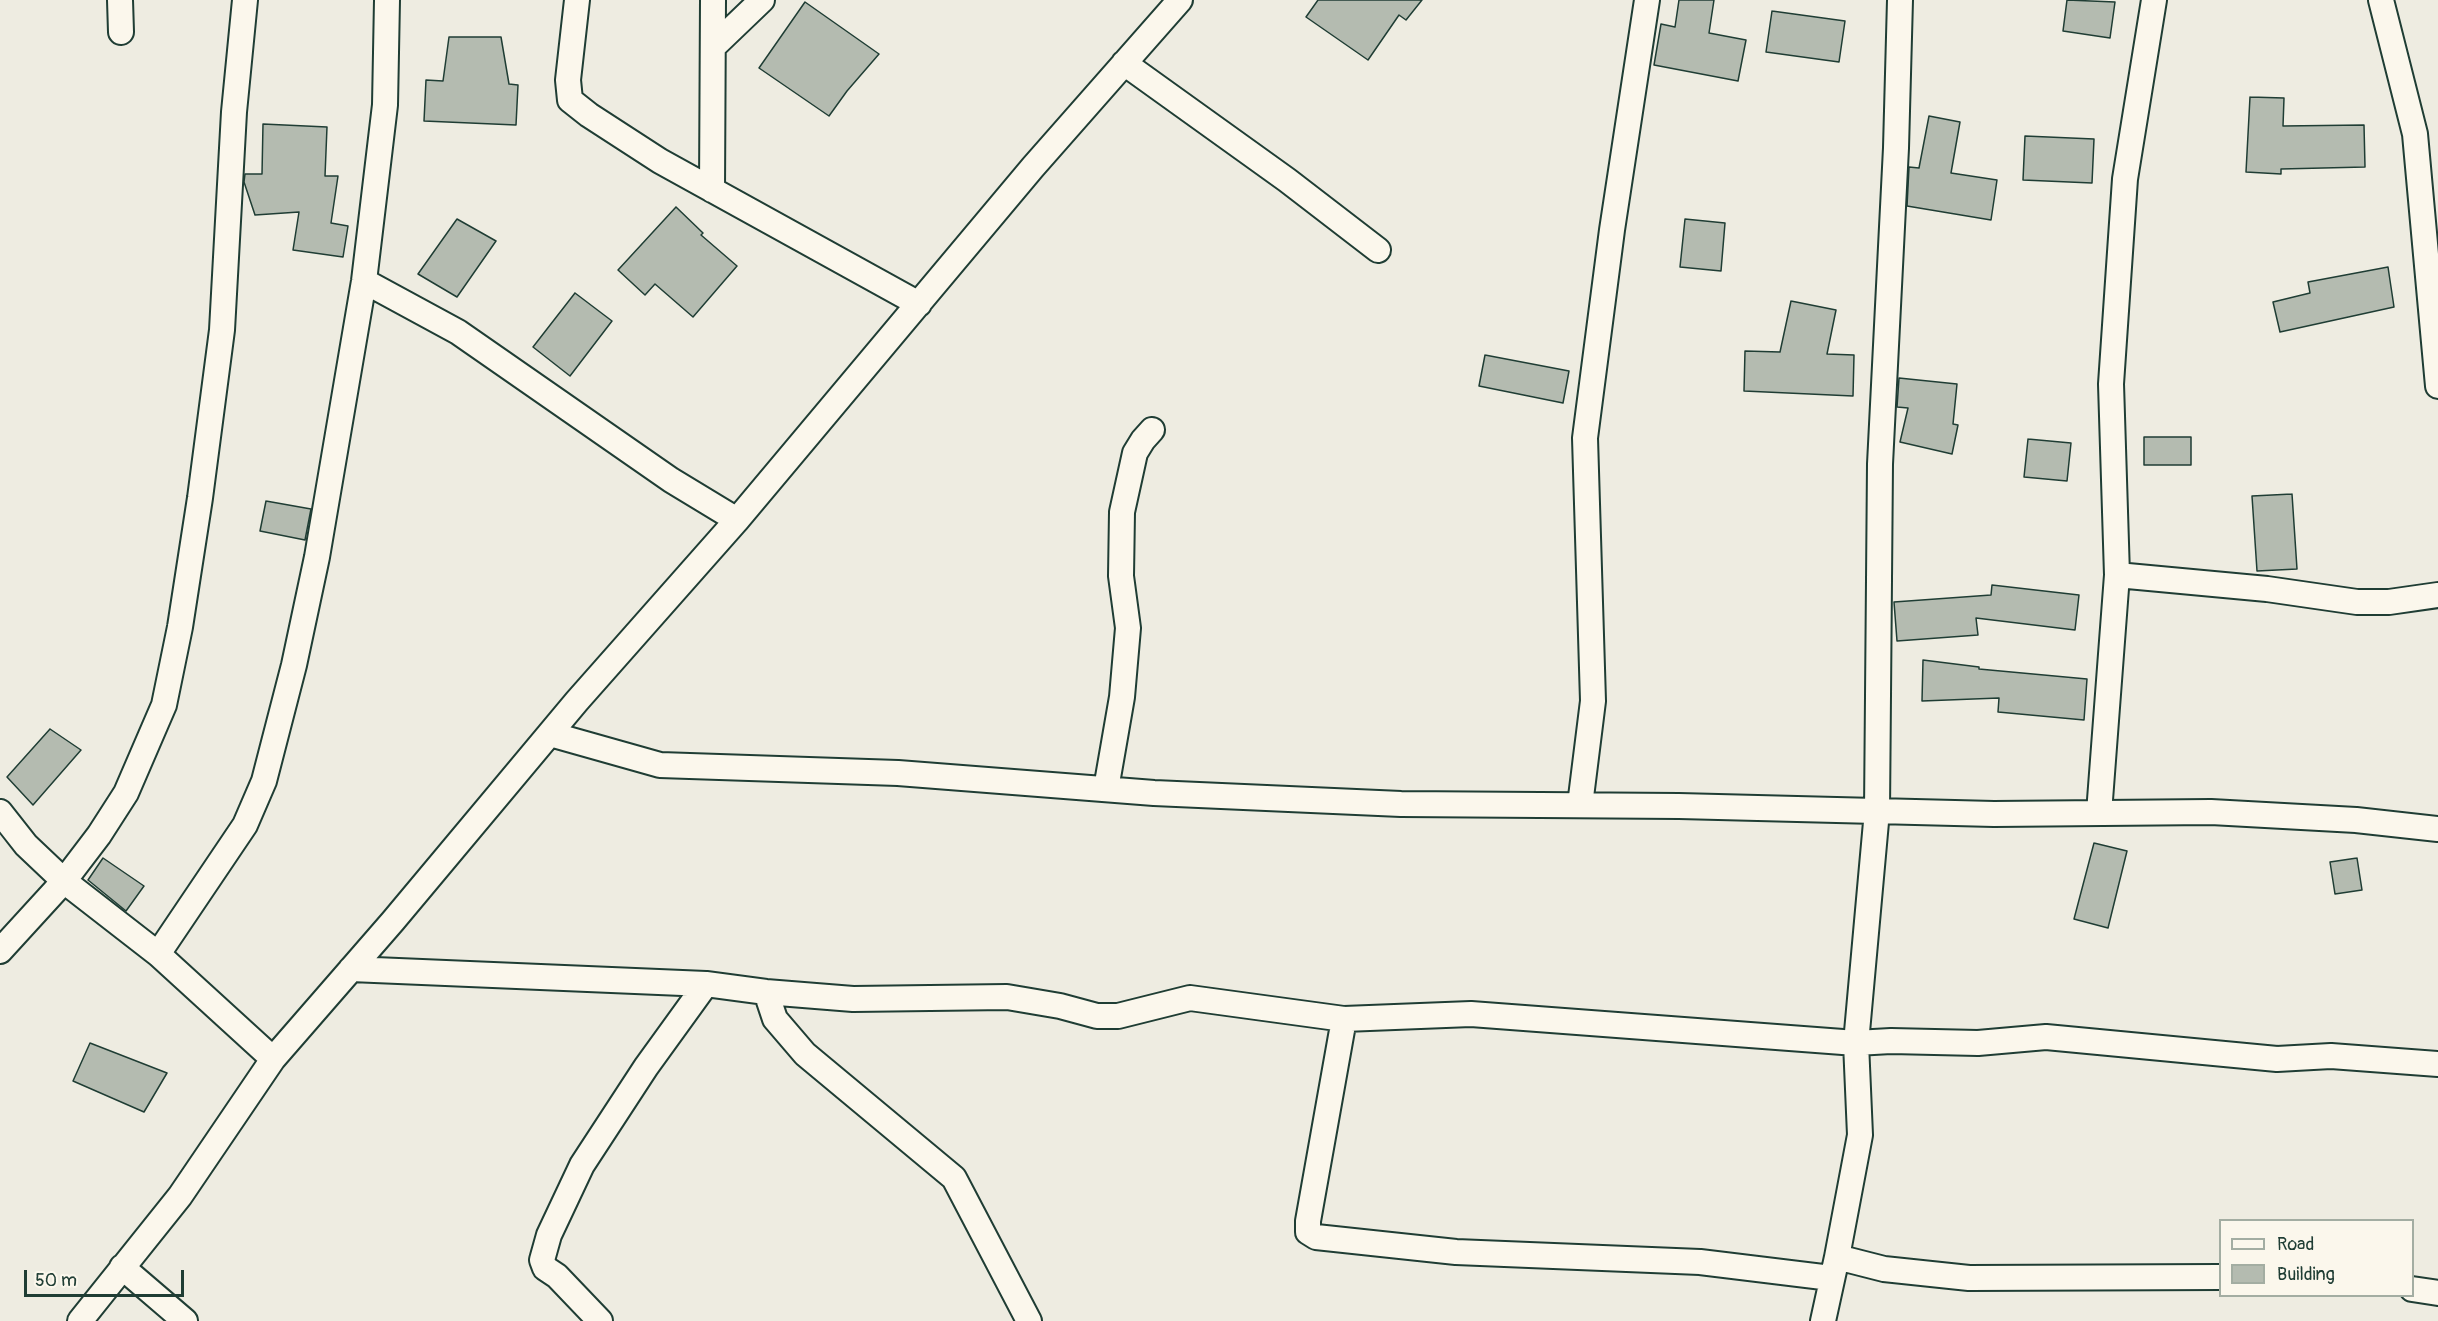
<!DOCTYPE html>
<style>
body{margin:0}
#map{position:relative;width:2438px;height:1321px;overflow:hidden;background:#eeece1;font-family:Pangolin,sans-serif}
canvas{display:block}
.legend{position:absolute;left:2219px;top:1219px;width:195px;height:78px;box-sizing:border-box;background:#fbf7ec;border:2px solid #a3ada2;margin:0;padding:8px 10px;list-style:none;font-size:18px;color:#1f3d34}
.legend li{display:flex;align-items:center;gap:12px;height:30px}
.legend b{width:30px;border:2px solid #a3ada2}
.scale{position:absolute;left:24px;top:1270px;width:160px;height:27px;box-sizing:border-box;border:3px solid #1f3d34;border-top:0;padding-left:8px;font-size:18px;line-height:21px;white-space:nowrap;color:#1f3d34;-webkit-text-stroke:4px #fbf7ec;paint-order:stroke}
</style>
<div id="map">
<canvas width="2438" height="1321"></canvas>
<ul class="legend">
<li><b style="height:8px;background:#fbf7ec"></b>Road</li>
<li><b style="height:16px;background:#b4bbb0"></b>Building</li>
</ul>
<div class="scale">50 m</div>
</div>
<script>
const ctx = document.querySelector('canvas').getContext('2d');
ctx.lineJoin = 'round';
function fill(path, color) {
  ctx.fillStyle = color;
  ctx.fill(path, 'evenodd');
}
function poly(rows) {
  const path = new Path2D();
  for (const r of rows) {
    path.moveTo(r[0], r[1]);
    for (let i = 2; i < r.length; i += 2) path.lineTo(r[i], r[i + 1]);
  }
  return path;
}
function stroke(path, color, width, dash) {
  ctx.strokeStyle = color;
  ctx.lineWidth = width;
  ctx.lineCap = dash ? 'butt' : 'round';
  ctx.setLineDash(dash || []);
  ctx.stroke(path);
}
const building = poly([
 [1318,0,1422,0,1406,20,1399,15,1368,60,1306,17,1318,0],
 [1679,0,1714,0,1709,33,1746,40,1738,81,1654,65,1661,24,1675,27,1679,0],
 [2067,0,2115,2,2110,38,2063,31,2067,0],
 [805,2,879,54,847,91,829,116,759,68,805,2],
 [1772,11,1845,21,1839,62,1766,52,1772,11],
 [449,37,501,37,509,84,518,85,516,125,424,121,426,80,443,81,449,37],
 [2250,97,2284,98,2283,126,2364,125,2365,167,2281,169,2281,174,2246,172,2250,97],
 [1929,116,1960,122,1951,173,1997,180,1991,220,1907,206,1909,167,1919,168,1929,116],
 [263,124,327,127,325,176,338,176,331,223,348,226,343,257,293,250,299,212,255,215,244,182,245,174,262,174,263,124],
 [2025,136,2094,139,2092,183,2023,180,2025,136],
 [676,207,703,233,701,235,737,266,693,317,655,284,645,295,618,270,676,207],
 [457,219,496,241,457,297,418,274,457,219],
 [1685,219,1725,223,1721,271,1680,267,1685,219],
 [2388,267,2394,307,2280,332,2273,302,2310,293,2308,282,2388,267],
 [575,293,612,321,570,376,533,347,575,293],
 [1791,301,1836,310,1827,354,1854,355,1853,396,1744,391,1745,351,1780,352,1791,301],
 [1485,355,1569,371,1563,403,1479,386,1485,355],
 [1899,378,1957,384,1953,424,1958,425,1952,454,1900,442,1908,408,1897,407,1899,378],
 [2144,437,2191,437,2191,465,2144,465,2144,437],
 [2028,439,2071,443,2067,481,2024,477,2028,439],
 [2292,494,2297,569,2257,571,2252,496,2292,494],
 [266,501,311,509,305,540,260,531,266,501],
 [1992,585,2079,595,2075,630,1976,618,1978,635,1897,641,1894,602,1991,595,1992,585],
 [1923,660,1979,667,1979,669,2087,679,2084,720,1998,712,1999,698,1922,701,1923,660],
 [50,729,81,750,33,805,7,777,50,729],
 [2094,843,2127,851,2108,928,2074,919,2094,843],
 [103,858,144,886,126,911,88,880,103,858],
 [2357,858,2362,890,2335,894,2330,862,2357,858],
 [90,1043,167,1073,144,1112,73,1081,90,1043]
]);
const minor = poly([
 [120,0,121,32],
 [577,0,568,80,570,100,589,115,660,161,919,304],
 [2381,0,2415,134,2438,386],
 [714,46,762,0],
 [1124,63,1287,180,1378,250],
 [712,190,713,0],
 [364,281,458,332,671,480,737,520],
 [2117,575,2267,589,2357,602,2389,602,2438,595],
 [550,734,660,765,898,773,1154,793,1401,804,1679,806,1994,814,2211,812,2356,820,2438,829],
 [1106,789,1122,697,1128,628,1121,576,1122,512,1135,453,1143,440,1152,430],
 [1580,805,1593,701,1585,438,1612,230,1647,0],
 [0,812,26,845,64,881,158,954,273,1059],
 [2099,813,2117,575,2111,384,2125,179,2154,0],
 [0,951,64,881,99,835,126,793,164,705,180,627,200,498,222,330,234,112,245,0],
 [158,954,245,825,264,781,294,665,317,557,364,281,385,105,387,0],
 [351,969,706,984,766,992,853,999,1007,997,1060,1006,1097,1016,1118,1016,1190,998,1344,1019,1471,1014,1856,1043,1891,1041,1978,1043,2046,1037,2277,1059,2331,1056,2438,1064],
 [766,992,775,1019,805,1054,954,1178,1029,1321],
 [1344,1019,1308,1221,1308,1232,1316,1237,1456,1252,1700,1262,1831,1278],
 [1837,1257,1860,1135,1856,1043,1877,811,1880,464,1896,148,1900,0],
 [122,1267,185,1321],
 [2412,1289,2438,1293],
 [80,1321,180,1196,273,1059,393,921,577,701,737,520,1033,167,1180,0],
 [600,1321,557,1276,545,1268,542,1260,549,1235,582,1165,646,1067,706,984],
 [1823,1321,1837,1257,1884,1269,1969,1278,2220,1277]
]);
fill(building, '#b4bbb0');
stroke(building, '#1f3d34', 1.5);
stroke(minor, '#1f3d34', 28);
stroke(minor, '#fbf7ec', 24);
</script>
